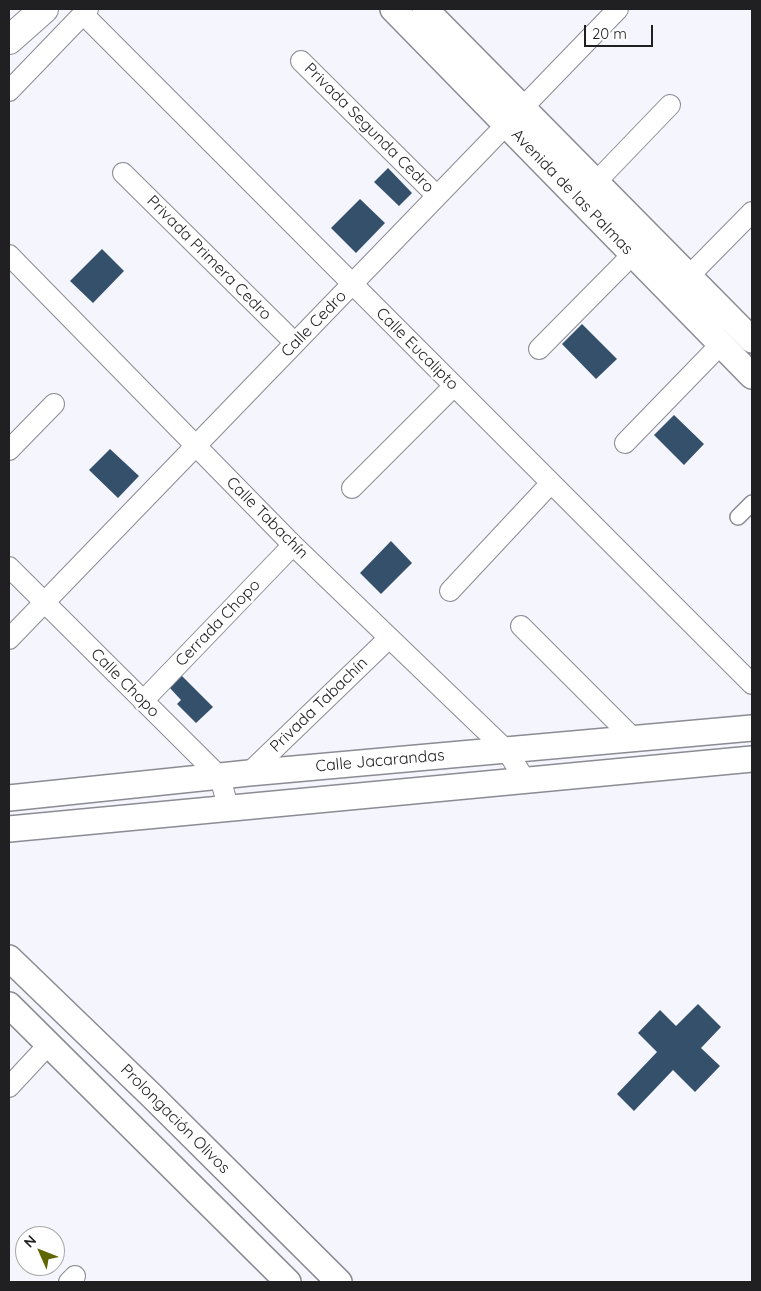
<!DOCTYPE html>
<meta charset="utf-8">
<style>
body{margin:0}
#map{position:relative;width:761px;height:1291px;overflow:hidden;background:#f4f5fd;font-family:Quicksand,sans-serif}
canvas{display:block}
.frame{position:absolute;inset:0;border:10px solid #202023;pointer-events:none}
.north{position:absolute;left:15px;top:1226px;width:50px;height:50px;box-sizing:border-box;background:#fff;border:1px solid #a6a6a7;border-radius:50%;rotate:314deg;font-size:14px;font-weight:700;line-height:20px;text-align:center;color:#202023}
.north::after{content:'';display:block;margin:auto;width:18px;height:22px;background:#606604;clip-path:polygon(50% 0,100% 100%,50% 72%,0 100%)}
.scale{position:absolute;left:584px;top:25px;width:69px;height:22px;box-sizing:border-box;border:2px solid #202023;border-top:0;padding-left:6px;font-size:15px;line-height:18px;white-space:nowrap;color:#202023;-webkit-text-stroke:4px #fff;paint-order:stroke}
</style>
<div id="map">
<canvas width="761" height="1291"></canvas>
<div class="frame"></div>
<div class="north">N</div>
<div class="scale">20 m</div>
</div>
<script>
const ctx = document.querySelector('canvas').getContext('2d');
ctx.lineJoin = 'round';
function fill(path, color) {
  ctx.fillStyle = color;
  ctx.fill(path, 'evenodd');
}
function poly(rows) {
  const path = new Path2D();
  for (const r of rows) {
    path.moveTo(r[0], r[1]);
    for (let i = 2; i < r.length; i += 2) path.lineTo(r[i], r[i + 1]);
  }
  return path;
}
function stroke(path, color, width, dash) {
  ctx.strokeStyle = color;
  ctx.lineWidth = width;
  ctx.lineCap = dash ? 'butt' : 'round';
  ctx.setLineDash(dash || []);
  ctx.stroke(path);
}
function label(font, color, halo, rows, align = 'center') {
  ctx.font = font + ' Quicksand,sans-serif';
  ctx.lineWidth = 5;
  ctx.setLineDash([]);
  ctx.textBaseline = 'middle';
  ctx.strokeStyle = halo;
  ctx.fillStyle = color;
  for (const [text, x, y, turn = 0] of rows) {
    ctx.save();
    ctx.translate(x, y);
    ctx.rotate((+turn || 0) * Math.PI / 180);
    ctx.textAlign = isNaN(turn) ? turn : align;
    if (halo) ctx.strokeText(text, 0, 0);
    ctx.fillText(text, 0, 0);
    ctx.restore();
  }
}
const building = poly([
 [388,168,412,193,399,206,374,182],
 [360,199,385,223,356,253,331,228],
 [102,249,124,271,93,303,70,281],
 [582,324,617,359,596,379,562,344],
 [674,415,704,444,684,465,654,435],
 [110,449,139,476,118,498,89,470],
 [391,541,412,563,381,594,360,573],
 [181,675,213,707,196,723,177,704,181,700,169,687],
 [698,1004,721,1027,701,1048,720,1066,695,1092,673,1070,634,1111,617,1094,657,1052,638,1033,660,1010,676,1026]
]);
const pedestrian = poly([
 [738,517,752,503]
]);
const minor = poly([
 [83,14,752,684],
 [301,61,437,196],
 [9,91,88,9],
 [123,173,295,343],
 [596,182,670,105],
 [9,255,293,545,507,751,525,780],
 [689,276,752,212],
 [539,349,633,254],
 [625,443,721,344],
 [9,450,54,404],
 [352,488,454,386],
 [9,567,220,777,228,807],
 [450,591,551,483],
 [521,626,633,738],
 [9,639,618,9],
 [143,701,293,545],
 [249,773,389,638],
 [9,1087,49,1044],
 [69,1282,75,1276]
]);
const tertiary = poly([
 [393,9,752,376],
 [425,9,752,340],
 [9,798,249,773,752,728],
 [9,829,752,759],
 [9,958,152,1096,339,1282],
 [9,1005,288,1282]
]);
const primary = poly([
 [9,40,44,9]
]);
const streetNames = [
 ["Privada Segunda Cedro",369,128,45],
 ["Avenida de las Palmas",572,192,46],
 ["Privada Primera Cedro",209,258,45],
 ["Calle Cedro",314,324,-46],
 ["Calle Eucalipto",417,349,45],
 ["Calle Tabachín",267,518,45],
 ["Cerrada Chopo",218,623,-46],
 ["Calle Chopo",125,683,45],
 ["Privada Tabachín",319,705,-44],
 ["Calle Jacarandas",380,761,-5],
 ["Prolongación Olivos",175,1119,45]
];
fill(building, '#34506b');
stroke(pedestrian, '#8b8b93', 18);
stroke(minor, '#8b8b93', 22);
stroke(tertiary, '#8b8b93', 28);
stroke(primary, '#8b8b93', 30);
stroke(pedestrian, '#fff', 15);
stroke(minor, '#fff', 20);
stroke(tertiary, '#fff', 25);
stroke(primary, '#fff', 28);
label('16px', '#202023', '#fff', streetNames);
</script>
